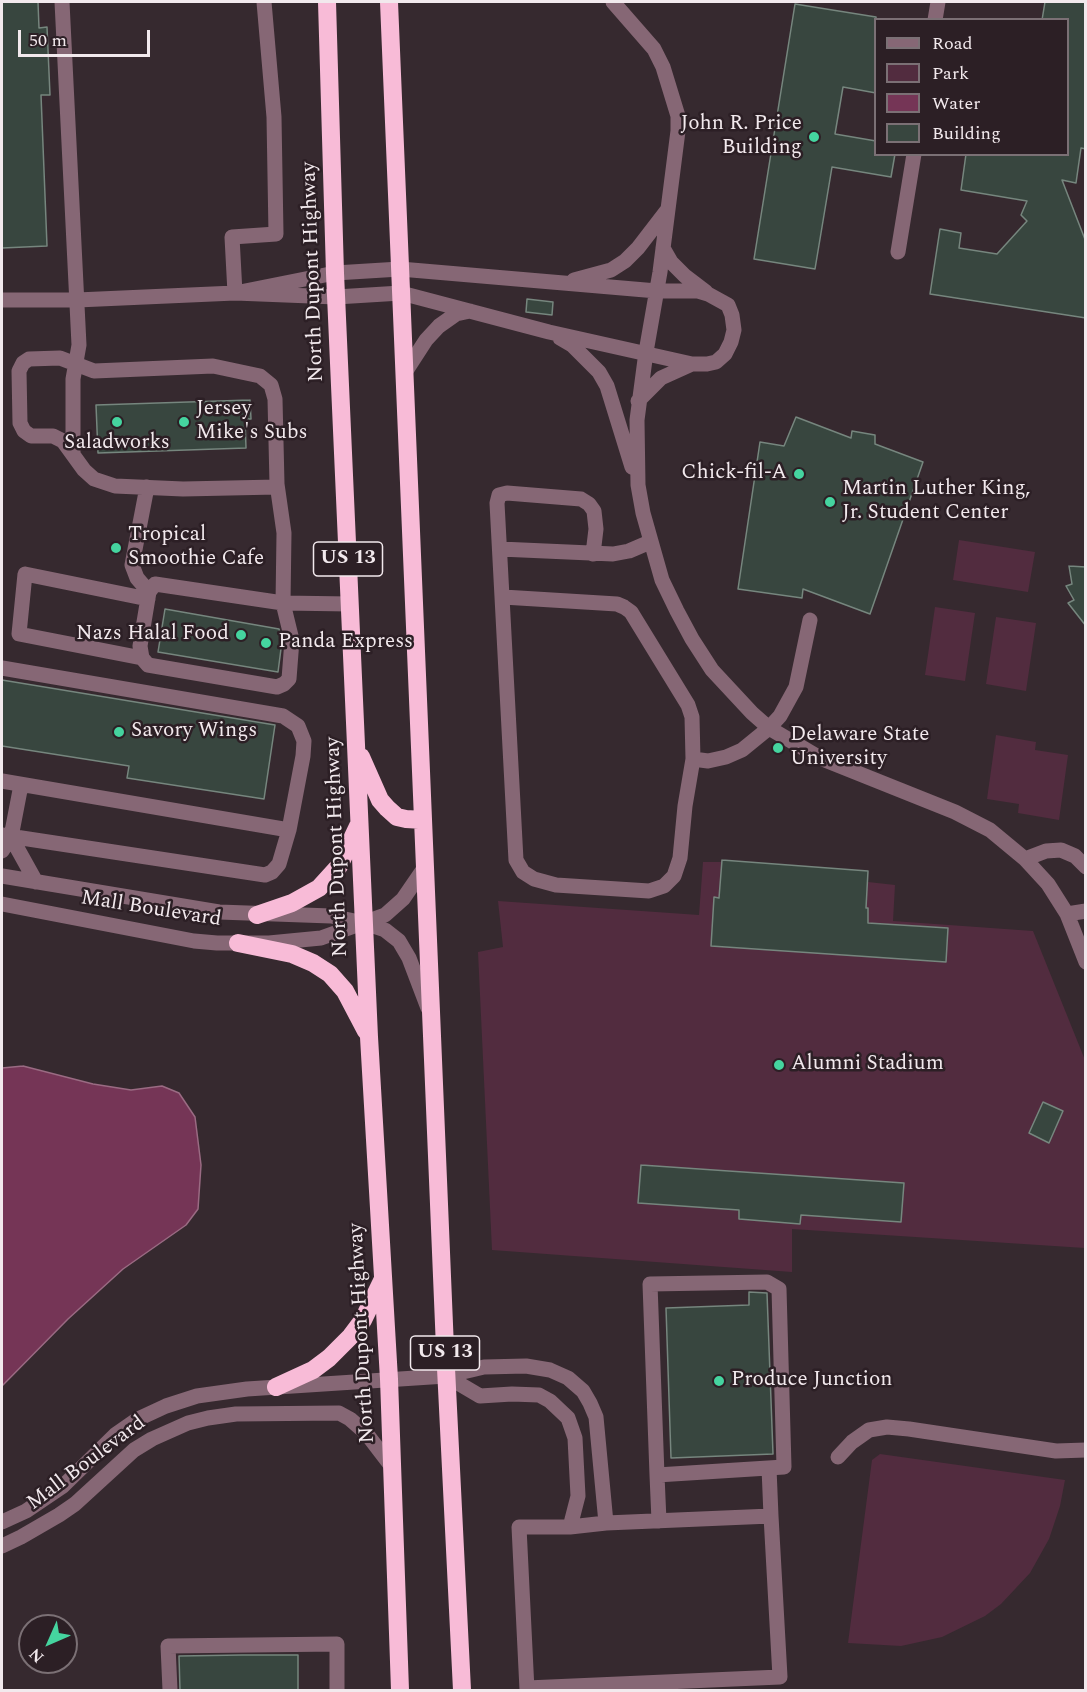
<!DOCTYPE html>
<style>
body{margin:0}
#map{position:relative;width:1087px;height:1692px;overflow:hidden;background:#36292f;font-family:Spectral,serif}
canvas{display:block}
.frame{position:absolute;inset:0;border:3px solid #f2e9ed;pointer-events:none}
.legend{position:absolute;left:874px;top:18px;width:195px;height:138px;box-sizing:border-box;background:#2c1f25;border:2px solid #7b7075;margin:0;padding:8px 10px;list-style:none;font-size:18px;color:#f2e9ed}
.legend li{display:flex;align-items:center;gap:12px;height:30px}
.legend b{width:30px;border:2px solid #7b7075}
.north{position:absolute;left:18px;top:1614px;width:60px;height:60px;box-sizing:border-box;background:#2c1f25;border:2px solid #7b7075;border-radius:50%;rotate:225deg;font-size:16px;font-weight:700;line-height:24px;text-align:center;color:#f2e9ed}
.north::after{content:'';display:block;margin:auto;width:21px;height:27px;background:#45d49f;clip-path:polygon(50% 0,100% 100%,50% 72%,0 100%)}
.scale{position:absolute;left:18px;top:30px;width:132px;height:27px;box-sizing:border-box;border:3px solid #f2e9ed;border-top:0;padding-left:8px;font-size:18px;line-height:21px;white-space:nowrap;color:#f2e9ed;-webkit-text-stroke:4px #2c1f25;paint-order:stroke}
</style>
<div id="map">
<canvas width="1087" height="1692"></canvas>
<div class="frame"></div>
<ul class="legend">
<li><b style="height:8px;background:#866775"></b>Road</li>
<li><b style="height:16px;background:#522c3f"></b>Park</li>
<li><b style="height:16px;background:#753556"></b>Water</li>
<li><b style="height:16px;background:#38463f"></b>Building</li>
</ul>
<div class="north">N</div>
<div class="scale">50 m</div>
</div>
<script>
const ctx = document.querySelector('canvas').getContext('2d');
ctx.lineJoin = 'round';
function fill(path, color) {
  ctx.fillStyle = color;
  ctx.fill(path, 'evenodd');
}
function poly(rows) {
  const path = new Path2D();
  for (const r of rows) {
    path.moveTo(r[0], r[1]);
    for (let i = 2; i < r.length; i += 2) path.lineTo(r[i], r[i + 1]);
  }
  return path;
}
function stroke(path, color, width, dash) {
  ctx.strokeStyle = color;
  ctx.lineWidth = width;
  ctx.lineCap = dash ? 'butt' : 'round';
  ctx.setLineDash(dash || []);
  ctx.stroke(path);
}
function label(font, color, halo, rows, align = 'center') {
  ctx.font = font + ' Spectral,serif';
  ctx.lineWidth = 5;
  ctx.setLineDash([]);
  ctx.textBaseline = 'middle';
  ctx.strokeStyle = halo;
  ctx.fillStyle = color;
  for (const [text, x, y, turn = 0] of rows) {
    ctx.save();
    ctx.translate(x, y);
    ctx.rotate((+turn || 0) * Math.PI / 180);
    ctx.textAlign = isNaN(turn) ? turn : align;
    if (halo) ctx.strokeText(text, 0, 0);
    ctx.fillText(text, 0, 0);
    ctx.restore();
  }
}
const green = poly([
 [959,540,1035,552,1028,592,953,580],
 [935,607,975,613,965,681,925,675],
 [996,617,1036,623,1026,691,986,684],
 [996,735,1036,742,1035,750,1068,755,1059,820,1018,813,1019,804,987,799],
 [721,860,868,871,868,882,895,885,893,921,1033,931,1085,1060,1085,1248,792,1229,792,1272,492,1250,478,952,503,947,498,901,699,915,703,862,721,862],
 [880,1454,1065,1480,1060,1506,1049,1539,1030,1573,1001,1604,985,1616,942,1637,901,1646,848,1643,872,1460]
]);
const water = poly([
 [23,1066,93,1084,131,1090,162,1086,179,1093,195,1117,201,1165,198,1209,186,1225,123,1269,68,1319,2,1386,2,1068,23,1066]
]);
const building = poly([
 [2,2,38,2,39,28,47,27,50,95,41,95,47,246,2,248,2,2],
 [1045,2,1086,2,1086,149,1081,148,1076,183,1062,180,1086,242,1086,318,930,294,940,229,961,233,959,248,997,254,1027,221,1021,215,1027,201,961,190,966,154,1068,154,1068,20,1042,20,1045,2],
 [795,4,876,17,876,93,843,87,835,134,876,141,876,154,895,154,891,177,832,167,815,269,754,259,795,4],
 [527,299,553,302,552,315,526,312,527,299],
 [250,400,251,419,245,419,246,448,98,453,96,405,250,400],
 [796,417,851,438,852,431,875,435,875,444,923,462,870,614,803,589,802,598,738,589,760,442,784,446,796,417],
 [1069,566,1086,567,1086,626,1068,603,1074,600,1066,586,1072,584,1069,566],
 [165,609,279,629,282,641,278,672,158,652,165,609],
 [2,680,275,725,264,799,127,778,129,766,2,746,2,680],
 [722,860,868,871,866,908,868,908,868,923,948,928,946,962,711,946,714,897,719,898,722,860],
 [1043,1102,1063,1111,1049,1143,1029,1133,1043,1102],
 [641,1165,904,1183,901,1222,801,1215,800,1224,739,1219,739,1210,638,1203,641,1165],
 [749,1292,767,1293,773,1454,671,1458,666,1308,749,1305,749,1292],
 [242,1655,298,1655,298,1690,180,1690,179,1656,242,1655]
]);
const minor = poly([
 [62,2,79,345,73,379,73,452],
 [613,2,654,49,663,67,678,116,678,131,660,272,646,352,637,420,638,485,643,513,662,580,677,611,692,639,712,670,752,713,769,728,820,758,955,812,990,830,1025,859,1048,884,1067,914,1086,962],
 [935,20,938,2],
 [663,248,671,262,685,276,706,292],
 [898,252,914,154],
 [574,280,611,270,625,261,638,248,668,209],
 [235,293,232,237,276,234,274,117,264,2],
 [2,300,77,300,235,293,336,297,401,293,549,332,692,364,707,364,716,362,725,354,731,342,734,330,732,315,728,305,708,294,698,291,657,291,400,269,335,273,235,293],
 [560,338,572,345,599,372,607,386,632,467],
 [404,374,426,340,439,326,456,314,470,311],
 [638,401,661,378,692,364],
 [147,487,132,565,137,578,149,592],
 [277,487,183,489,115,486,94,479,84,470,63,441,53,436,31,436,24,431,20,423,19,371,23,363,29,359,60,358,94,371,213,366,260,376,271,385,275,399,277,484,284,533,283,603,292,640,289,679,284,684,277,687,148,665,142,658,140,646,149,592,155,584,283,603,350,604],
 [500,549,613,554,629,551,650,542],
 [593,554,596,529,594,511,589,504,581,499,507,493,499,495,497,503,516,860,523,872,534,879,556,885,649,891,664,886,674,876,680,858,685,806,693,759],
 [503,597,617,604,624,607,631,612,688,705,692,717,693,759,708,761,726,757,742,750,769,728,780,716,796,687,810,620],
 [142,658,19,634,25,574,148,599],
 [2,668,283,716,298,726,304,741,303,756,289,830,279,864,272,872,265,875,2,835],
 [2,781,289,830],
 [11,837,21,785],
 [2,851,11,837,36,882],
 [1025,859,1046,851,1061,850,1075,856,1086,867],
 [2,876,219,912,331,916,364,923,385,930,399,941,409,958,428,1008],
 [2,904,194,941,217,943,269,943,321,938,385,915,403,899,425,867],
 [1067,914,1086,911],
 [446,1376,480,1396,512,1394,539,1395,550,1401,568,1418,575,1438,578,1496,570,1527],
 [838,1457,852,1442,869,1430,887,1427,909,1429,1056,1451,1086,1450],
 [769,1468,771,1516],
 [657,1475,784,1467,779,1289,767,1282,650,1284,657,1475,659,1521],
 [2,1522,26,1511,63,1486,115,1435,138,1419,166,1406,197,1396,247,1389,446,1376,484,1367,526,1366,550,1370,568,1378,583,1391,590,1403,596,1417,606,1523],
 [2,1546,21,1537,59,1515,75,1504,134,1450,152,1439,188,1423,208,1418,236,1414,339,1413,350,1419,366,1433,392,1467],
 [527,1688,780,1677,771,1516,606,1523,570,1527,519,1527,527,1690],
 [170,1690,168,1646,337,1644,337,1690]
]);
const highway = poly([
 [327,2,335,273,369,1037,389,1379,400,1690],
 [389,2,445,1348,462,1690],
 [361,757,380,800,387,808,397,817,406,819,423,820],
 [257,915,292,903,319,888,339,866,358,826],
 [238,943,292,954,313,963,330,974,345,991,366,1031],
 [276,1387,313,1370,329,1358,351,1336,363,1320,382,1281]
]);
const markers = [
 [814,137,6,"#45d49f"],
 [117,422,6,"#45d49f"],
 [184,422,6,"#45d49f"],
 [799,474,6,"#45d49f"],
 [830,502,6,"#45d49f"],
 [116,548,6,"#45d49f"],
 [241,635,6,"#45d49f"],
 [266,643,6,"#45d49f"],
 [119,732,6,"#45d49f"],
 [778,748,6,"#45d49f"],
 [779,1065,6,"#45d49f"],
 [719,1381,6,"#45d49f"]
];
const shields = [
 [348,559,69],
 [445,1353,69]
];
const shieldNames = [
 ["US 13",348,559],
 ["US 13",445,1353]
];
const poiNames = [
 ["John R. Price",802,125,"right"],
 ["Building",802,149,"right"],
 ["Jersey",196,410],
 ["Mike's Subs",196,434],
 ["Saladworks",117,444,"center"],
 ["Chick-fil-A",787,474,"right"],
 ["Martin Luther King,",842,490],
 ["Jr. Student Center",842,514],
 ["Tropical",128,536],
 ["Smoothie Cafe",128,560],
 ["Nazs Halal Food",229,635,"right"],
 ["Panda Express",278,643],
 ["Savory Wings",131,732],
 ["Delaware State",790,736],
 ["University",790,760],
 ["Alumni Stadium",791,1065],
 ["Produce Junction",731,1381]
];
const streetNames = [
 ["North Dupont Highway",314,272,-92],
 ["North Dupont Highway",338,847,-92],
 ["Mall Boulevard",151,910,9],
 ["North Dupont Highway",363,1333,-93],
 ["Mall Boulevard",87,1464,-37]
];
fill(green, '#522c3f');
fill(water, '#753556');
stroke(water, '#9a6b83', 1.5);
fill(building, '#38463f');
stroke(building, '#76867e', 1.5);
stroke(minor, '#866775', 15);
stroke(highway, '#f8bbd7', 18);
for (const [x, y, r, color] of markers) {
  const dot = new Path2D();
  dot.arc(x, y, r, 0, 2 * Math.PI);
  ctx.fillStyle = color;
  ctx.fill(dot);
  stroke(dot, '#2c1f25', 2);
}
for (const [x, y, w] of shields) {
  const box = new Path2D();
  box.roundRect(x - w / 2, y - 17, w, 34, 4.5);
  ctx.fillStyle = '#2c1f25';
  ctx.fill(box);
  stroke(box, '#f2e9ed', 1.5);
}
label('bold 20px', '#f2e9ed', null, shieldNames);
label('21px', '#f2e9ed', '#2c1f25', poiNames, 'left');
label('21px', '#f2e9ed', '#2c1f25', streetNames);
</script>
